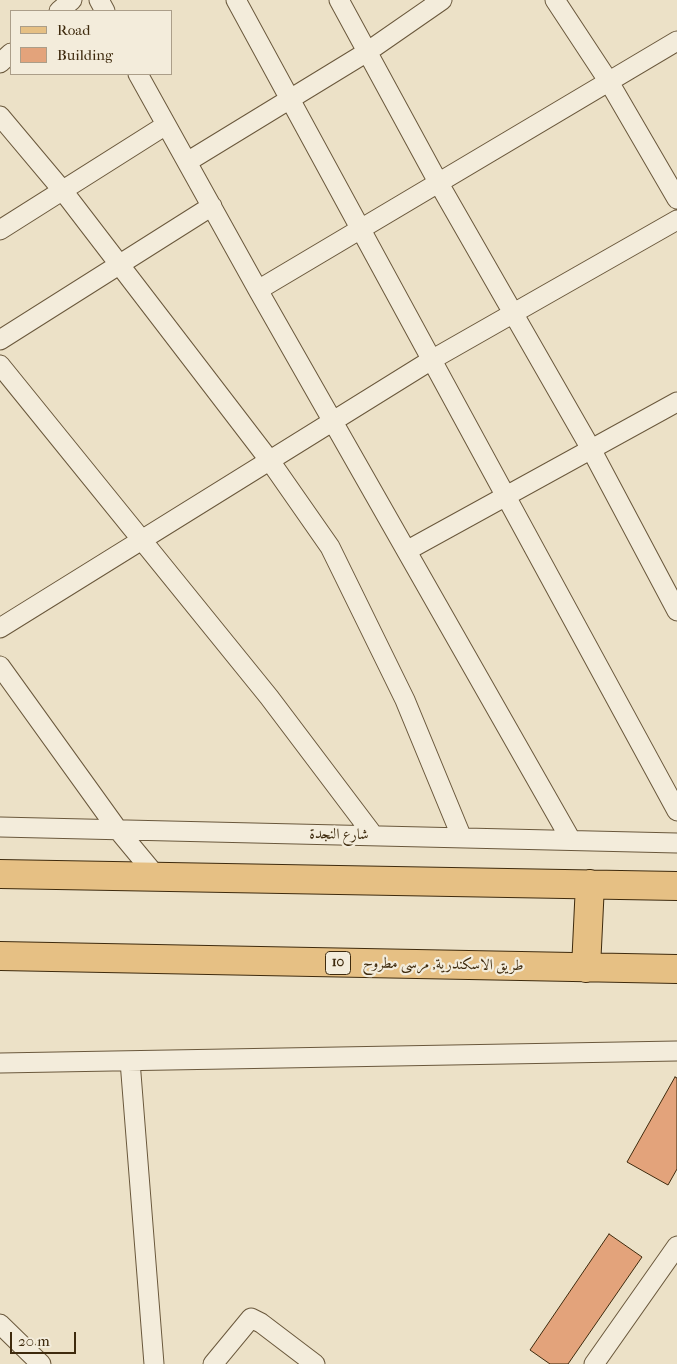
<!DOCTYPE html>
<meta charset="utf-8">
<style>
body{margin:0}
#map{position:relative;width:677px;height:1364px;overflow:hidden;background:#ece1c7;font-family:"IM FELL French Canon",serif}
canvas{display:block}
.legend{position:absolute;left:10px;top:10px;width:162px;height:65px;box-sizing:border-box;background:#f3ecdb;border:1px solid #ab9e89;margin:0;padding:6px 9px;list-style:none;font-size:15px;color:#3e2a0d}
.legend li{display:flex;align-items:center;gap:10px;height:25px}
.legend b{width:25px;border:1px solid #ab9e89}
.scale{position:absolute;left:10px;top:1332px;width:66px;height:22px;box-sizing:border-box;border:2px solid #3e2a0d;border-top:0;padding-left:6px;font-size:15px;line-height:18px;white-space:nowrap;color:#3e2a0d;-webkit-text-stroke:4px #f3ecdb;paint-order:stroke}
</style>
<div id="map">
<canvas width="677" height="1364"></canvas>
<ul class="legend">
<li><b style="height:6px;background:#e6c084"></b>Road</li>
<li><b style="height:14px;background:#e3a37b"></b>Building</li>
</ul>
<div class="scale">20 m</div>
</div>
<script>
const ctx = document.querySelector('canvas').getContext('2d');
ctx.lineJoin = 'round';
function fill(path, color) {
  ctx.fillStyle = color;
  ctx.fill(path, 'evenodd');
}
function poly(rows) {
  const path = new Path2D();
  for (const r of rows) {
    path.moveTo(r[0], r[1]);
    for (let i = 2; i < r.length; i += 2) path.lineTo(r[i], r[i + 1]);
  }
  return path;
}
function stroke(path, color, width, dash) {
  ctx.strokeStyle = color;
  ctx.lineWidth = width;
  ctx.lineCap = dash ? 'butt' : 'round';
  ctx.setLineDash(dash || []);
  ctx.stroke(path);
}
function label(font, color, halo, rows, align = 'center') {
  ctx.font = font + ' "IM FELL French Canon",Amiri,serif';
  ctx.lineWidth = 4.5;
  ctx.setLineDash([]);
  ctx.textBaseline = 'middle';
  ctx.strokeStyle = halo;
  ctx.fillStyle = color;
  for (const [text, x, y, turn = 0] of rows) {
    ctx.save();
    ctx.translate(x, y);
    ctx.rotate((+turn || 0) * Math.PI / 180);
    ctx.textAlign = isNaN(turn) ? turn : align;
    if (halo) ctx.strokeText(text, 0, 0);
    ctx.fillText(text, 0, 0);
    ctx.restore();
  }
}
const building = poly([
 [675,1077,677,1078,677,1169,668,1185,627,1162,675,1077],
 [609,1234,642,1257,568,1364,550,1364,530,1350,609,1234]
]);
const street = poly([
 [99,0,105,11],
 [236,0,677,811],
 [339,0,438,182,591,449,677,611],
 [555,0,609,82,677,199],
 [59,11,72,0],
 [0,63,11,53],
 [138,74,258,290,571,840],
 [0,116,63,191,270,461,330,547,405,700,462,838],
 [187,162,367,52,442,0],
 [0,230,166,125],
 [258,290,677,41],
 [0,340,212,206],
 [0,365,269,697,374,836],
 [408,550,677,402],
 [0,628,433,359,677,220],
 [0,666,118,830,157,877],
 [0,827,677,843],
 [130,1061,154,1364],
 [0,1063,677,1051],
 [0,1324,41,1364],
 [213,1364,251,1318,261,1323,315,1364],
 [594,1364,677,1246]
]);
const primary = poly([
 [0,874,677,886],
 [0,956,677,969],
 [586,968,590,884]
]);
const shields = [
 [338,963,25]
];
const shieldNames = [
 ["10",338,963]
];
const streetNames = [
 ["شارع النجدة",339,835,1],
 ["طريق الاسكندرية, مرسى مطروح",443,965,1]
];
fill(building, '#e3a37b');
stroke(building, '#3e2a0d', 1);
stroke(street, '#6a583c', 21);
stroke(primary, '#3e2a0d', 30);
stroke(street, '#f3ecdb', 19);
stroke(primary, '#e6c084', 28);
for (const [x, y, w] of shields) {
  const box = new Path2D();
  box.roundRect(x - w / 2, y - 11.5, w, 23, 4);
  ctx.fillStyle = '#f3ecdb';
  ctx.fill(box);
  stroke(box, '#3e2a0d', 1);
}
label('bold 14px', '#3e2a0d', null, shieldNames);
label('15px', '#3e2a0d', '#f3ecdb', streetNames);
</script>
